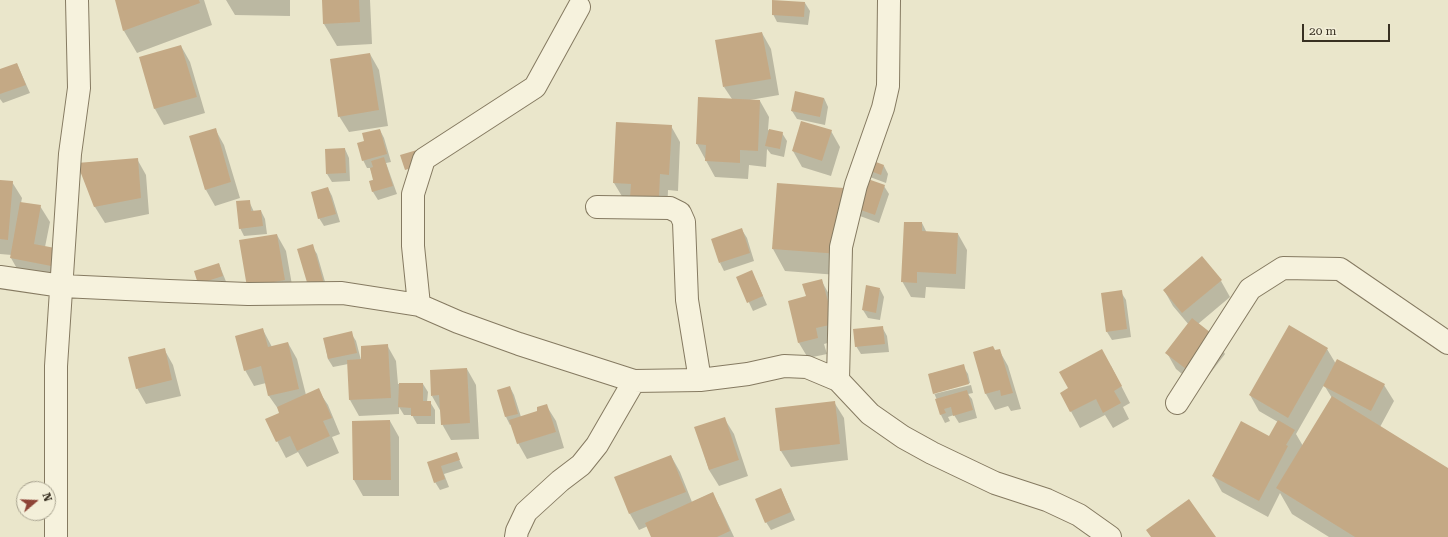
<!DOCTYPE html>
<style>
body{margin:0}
#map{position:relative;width:1448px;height:537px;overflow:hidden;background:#eae6cb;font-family:"Roboto Serif",serif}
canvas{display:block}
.north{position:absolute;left:16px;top:481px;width:40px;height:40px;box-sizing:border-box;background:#f3efd9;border:1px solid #a8a390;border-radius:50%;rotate:71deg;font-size:11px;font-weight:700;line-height:16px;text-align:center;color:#383022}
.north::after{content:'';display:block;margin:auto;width:14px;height:18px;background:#8e4437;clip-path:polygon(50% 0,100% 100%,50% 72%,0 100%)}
.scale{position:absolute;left:1302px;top:24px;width:88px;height:18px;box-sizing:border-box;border:2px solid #383022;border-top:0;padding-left:5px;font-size:12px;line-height:14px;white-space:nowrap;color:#383022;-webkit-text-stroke:3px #f3efd9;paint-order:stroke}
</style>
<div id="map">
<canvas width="1448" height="537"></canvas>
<div class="north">N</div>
<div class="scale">20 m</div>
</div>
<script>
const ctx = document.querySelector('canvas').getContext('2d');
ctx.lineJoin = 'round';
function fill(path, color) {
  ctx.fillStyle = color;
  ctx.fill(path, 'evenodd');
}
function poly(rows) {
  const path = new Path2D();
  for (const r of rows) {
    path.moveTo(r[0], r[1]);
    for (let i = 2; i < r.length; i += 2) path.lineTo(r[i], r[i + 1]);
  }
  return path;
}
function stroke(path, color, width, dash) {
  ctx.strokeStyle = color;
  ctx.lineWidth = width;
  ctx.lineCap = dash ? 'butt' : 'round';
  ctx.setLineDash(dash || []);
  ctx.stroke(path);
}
const shadow = poly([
 [116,0,204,0,212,25,137,53,124,31],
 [226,0,290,0,290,16,235,15],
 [323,0,370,0,372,44,337,46,324,24],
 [805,3,810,11,808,25,777,22,773,14],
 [762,33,771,49,779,95,750,100,760,101,769,117,768,130,782,133,787,141,784,157,771,154,767,149,766,167,749,165,748,179,715,177,697,144,699,98,732,99,724,87],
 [181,46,190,62,205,113,164,125,155,109,140,58],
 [370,54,379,70,388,126,349,132,339,116],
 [17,64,30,93,3,103,0,99,0,70],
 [824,98,828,107,825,125,797,119,792,111],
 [671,126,680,142,678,191,668,190,667,215,623,198,614,183],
 [215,129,224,145,240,198,215,206,206,190],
 [380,130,384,138,391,162,386,163,397,194,378,200,373,192,370,181,374,180,370,168,367,168,363,160,365,142],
 [831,131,840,147,831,176,802,167,793,151],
 [345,149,349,158,350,181,332,182,327,174],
 [137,159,146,175,149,214,105,223,95,207,79,164],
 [884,166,888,174,886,183,870,177,866,169],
 [0,181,12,182,22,198,21,203,40,206,50,222,45,247,60,281,20,274,11,258,12,255,0,254],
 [884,186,889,194,879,223,860,216,856,208,851,276,785,271,773,249,843,189],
 [328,188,332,196,340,222,324,226,319,218],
 [249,201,254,212,261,211,265,219,267,234,244,236,240,228],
 [922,223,927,233,958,234,967,250,965,289,926,287,925,298,911,297,902,281],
 [742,230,747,238,754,261,724,271,720,263],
 [277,235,286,251,294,296,257,302],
 [312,246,317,254,328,292,315,297],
 [219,264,227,284,199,283],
 [737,277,756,280,767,305,753,311],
 [821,280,830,296,842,339,824,344,827,354,808,358,799,343,807,297],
 [1221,281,1230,297,1198,324,1215,338,1225,354,1199,388,1176,369,1167,353,1189,325,1173,306,1164,290],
 [880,289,884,297,880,320,868,318,863,310],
 [1121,292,1126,300,1131,337,1112,340,1107,332],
 [882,327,887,336,889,352,861,354,856,346],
 [263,330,272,347,288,343,297,359,306,395,318,390,328,405,340,434,332,437,339,453,307,467,298,452,286,458,266,420,281,413,269,396,266,383,254,386,245,370],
 [351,333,356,341,361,360,387,345,396,361,398,384,423,384,428,392,427,402,430,402,435,410,435,424,417,424,412,415,404,415,399,407,399,414,359,416,350,400,348,364,333,367,328,359,324,339],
 [164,349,173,365,181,396,146,404,137,388],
 [1327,349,1336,364,1384,385,1394,401,1380,427,1448,469,1448,537,1329,537,1292,514,1280,493,1268,517,1222,492,1213,476,1269,437,1278,422,1259,411,1250,395],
 [1324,385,1332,398,1303,446,1296,434],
 [999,350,1008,366,1021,409,1011,411,1008,406,995,410,986,394,975,352],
 [963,366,968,374,970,383,934,392,934,394,971,385,973,393,968,394,972,399,977,418,959,423,954,415,948,417,950,421,945,423,941,415,937,400,934,393,929,374],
 [1111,366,1130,403,1123,407,1129,419,1113,428,1105,415,1080,428,1061,393],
 [467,369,476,385,479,439,451,440,442,424,441,412,432,396],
 [510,387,514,395,521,417,539,412,546,405,556,421,564,448,527,459,518,443,512,424,510,425,506,417],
 [834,402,844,418,848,460,791,467,781,451,777,409],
 [724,418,734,434,748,476,719,486,709,470,696,428],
 [390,421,399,437,399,496,363,496,354,480,353,422],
 [456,453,463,468,444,474,449,487,440,490,435,482,428,463],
 [671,456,680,472,692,502,712,493,721,509,734,537,652,537,648,526,639,530,630,514,616,478],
 [781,489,795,520,771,530,766,522]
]);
const building = poly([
 [115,0,199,0,200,3,123,31],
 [322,0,359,0,360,22,323,24],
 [772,0,805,2,804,17,772,15],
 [762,32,771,79,723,87,715,40],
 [181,45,197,97,154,109,139,57],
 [370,53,379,110,338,117,330,59],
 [17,63,26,85,0,94,0,69],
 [795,91,824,98,820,117,791,111],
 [698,97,760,100,758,151,740,150,740,163,705,161,706,145,696,144],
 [801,121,832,130,822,161,792,151],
 [616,122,672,125,669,175,660,174,659,199,630,197,631,184,613,183],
 [216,128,231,182,205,190,189,136],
 [380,129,387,154,362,161,357,143,364,141,362,133],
 [769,129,783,132,780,149,765,146],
 [345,148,346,173,326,174,325,149],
 [417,150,422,165,405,170,400,155],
 [384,157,393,186,372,192,369,181,373,180,370,168,373,167,371,161],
 [138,158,141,198,94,207,77,163],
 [868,159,884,165,881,175,865,169],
 [865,178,885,185,875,215,855,208],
 [0,180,13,181,8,240,0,239],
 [777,183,844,188,839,254,772,249],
 [328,187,336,214,318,219,311,192],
 [250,200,251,211,261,210,263,226,239,229,236,201],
 [20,202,41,205,34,244,55,248,51,266,10,258],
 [904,222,922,222,922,231,958,233,956,274,917,272,917,283,901,282],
 [742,228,750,253,719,263,711,239],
 [277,234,285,280,247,287,239,240],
 [313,244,324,284,309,289,297,249],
 [1202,256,1222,280,1182,313,1163,290],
 [219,263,223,276,198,284,194,271],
 [752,270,763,296,747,303,736,277],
 [822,279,834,324,816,328,818,338,798,343,788,301,806,296,802,284],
 [866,285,880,288,876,313,862,310],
 [1122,290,1127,329,1106,332,1101,293],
 [1192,318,1216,337,1190,372,1165,353],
 [1289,325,1328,348,1288,418,1249,395],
 [883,326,885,344,855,347,853,329],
 [263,328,268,347,288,342,299,389,268,396,261,366,244,371,235,336],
 [352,331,357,353,328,359,323,338],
 [388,344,391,398,349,400,347,360,361,359,361,346],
 [993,346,995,350,1000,349,1013,393,1001,396,1000,390,985,394,973,352],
 [165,348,172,380,136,389,128,357],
 [1102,349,1122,386,1114,391,1121,403,1103,413,1096,399,1070,412,1060,393,1068,388,1059,372],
 [1337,359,1385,384,1371,411,1323,386],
 [964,364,969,384,933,394,928,374],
 [467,368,470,423,441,425,439,395,431,396,430,370],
 [399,383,423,383,423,401,431,401,431,416,411,416,411,408,398,407],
 [510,386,518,414,505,417,497,390],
 [319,388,332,418,323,421,330,436,297,451,290,436,276,442,265,419,279,413,277,407],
 [967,390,973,410,953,416,951,407,944,409,946,413,940,415,935,399],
 [1332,396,1448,468,1448,537,1355,537,1276,488],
 [835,401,840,444,780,451,775,408],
 [547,404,556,432,517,444,509,420,537,411,537,407],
 [725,417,739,460,709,470,694,427],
 [390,420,391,480,353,480,352,421],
 [1278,420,1295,430,1286,445,1288,446,1259,501,1212,476,1241,421,1269,436],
 [457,452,460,460,441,466,445,479,434,483,427,462],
 [671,455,686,492,629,514,614,477],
 [781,488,791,512,765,523,755,499],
 [713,492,730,531,717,537,651,537,645,523],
 [1189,499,1216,537,1151,537,1146,530]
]);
const street = poly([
 [597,207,670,208,680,213,684,222,687,300,700,380],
 [0,277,62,286,169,291,248,294,342,293,419,305,458,322,519,344,634,381,700,380,748,374,784,366,807,367,838,380,870,414,903,437,932,453,995,483,1047,500,1079,515,1110,537],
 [419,305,413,246,413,194,424,159,535,87,579,7],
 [838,380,841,247,856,185,883,108,888,86,889,0],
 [1177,403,1250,289,1283,268,1340,269,1448,343],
 [56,537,56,366,70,154,79,88,77,0],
 [516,537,517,531,526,512,560,481,581,465,597,445,634,381]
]);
fill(shadow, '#0003');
fill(building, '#c4a985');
stroke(street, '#857a61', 24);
stroke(street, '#f6f2dd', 22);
</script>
